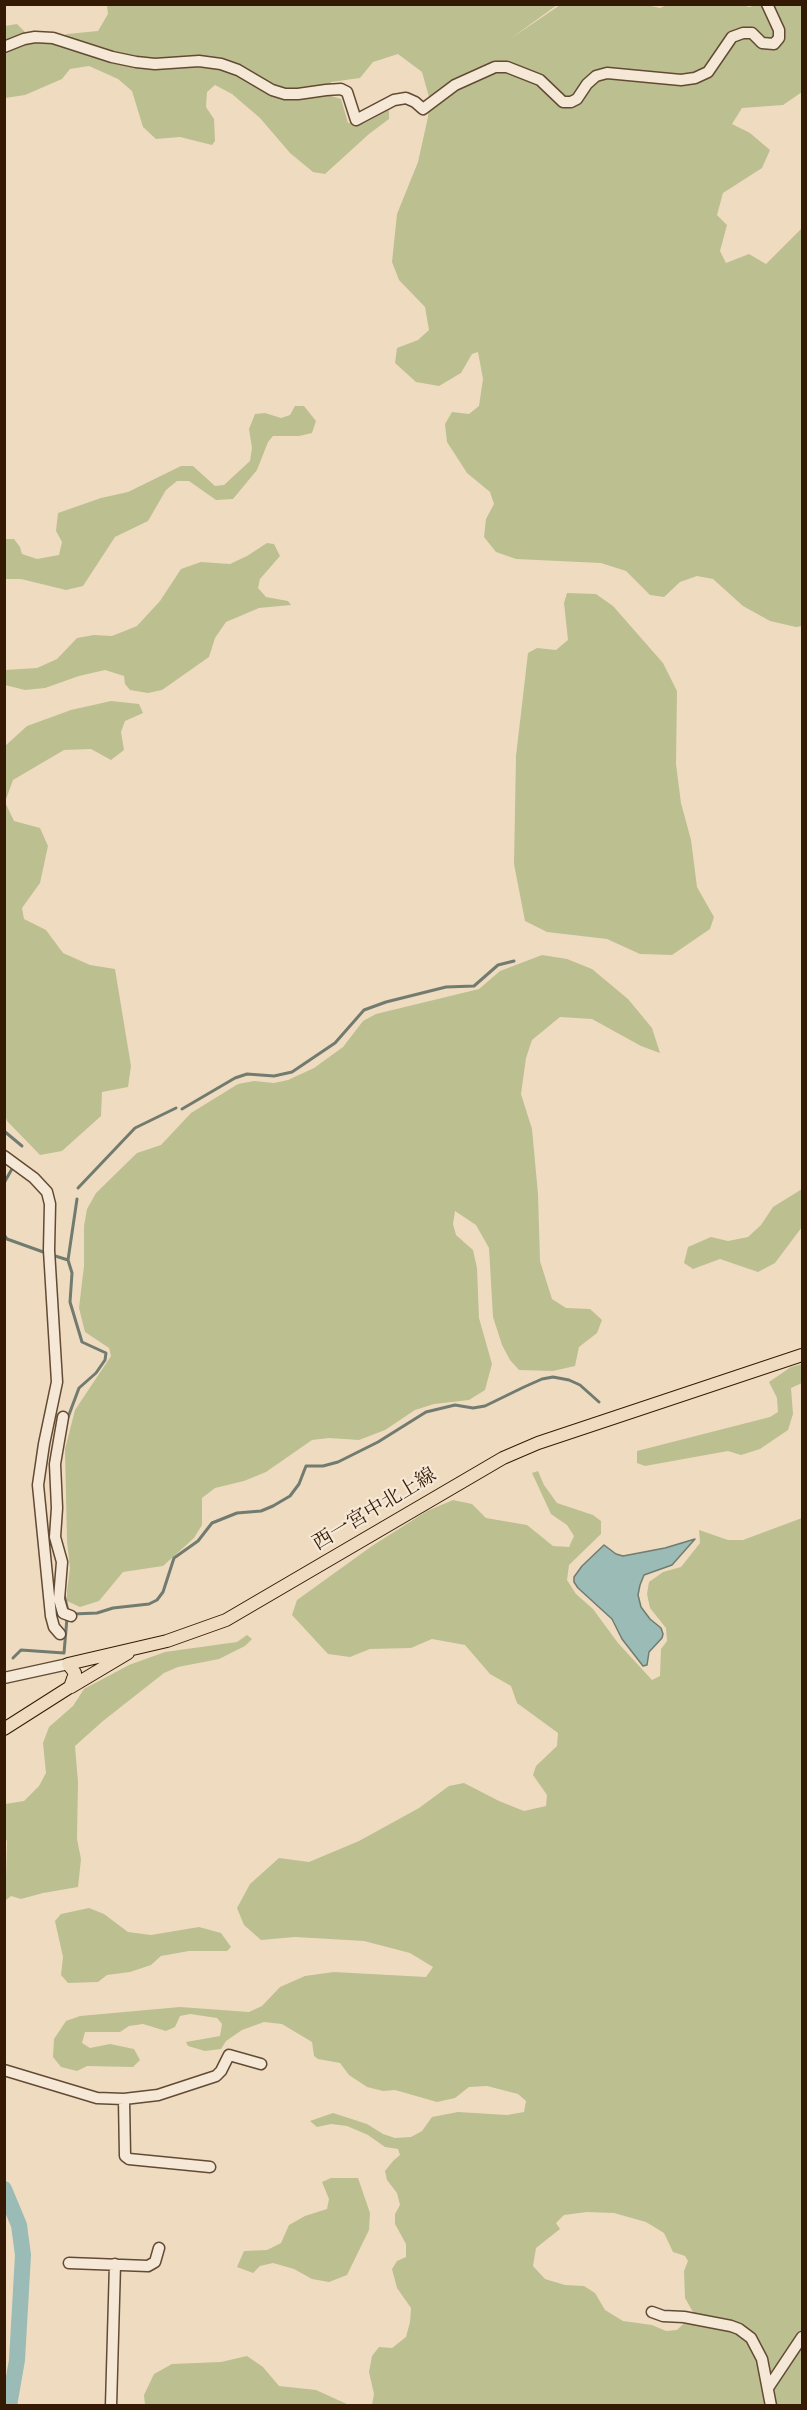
<!DOCTYPE html>
<meta charset="utf-8">
<style>
body{margin:0}
#map{position:relative;width:807px;height:2410px;overflow:hidden;background:#efdcc0;font-family:"Libre Bodoni",serif}
canvas{display:block}
.frame{position:absolute;inset:0;border:6px solid #341a05;pointer-events:none}
</style>
<div id="map">
<canvas width="807" height="2410"></canvas>
<div class="frame"></div>
</div>
<script>
const ctx = document.querySelector('canvas').getContext('2d');
ctx.lineJoin = 'round';
function fill(path, color) {
  ctx.fillStyle = color;
  ctx.fill(path, 'evenodd');
}
function poly(rows) {
  const path = new Path2D();
  for (const r of rows) {
    path.moveTo(r[0], r[1]);
    for (let i = 2; i < r.length; i += 2) path.lineTo(r[i], r[i + 1]);
  }
  return path;
}
function stroke(path, color, width, dash) {
  ctx.strokeStyle = color;
  ctx.lineWidth = width;
  ctx.lineCap = dash ? 'butt' : 'round';
  ctx.setLineDash(dash || []);
  ctx.stroke(path);
}
function label(font, color, halo, rows, align = 'center') {
  ctx.font = font + ' "Libre Bodoni","Noto Serif JP",serif';
  ctx.lineWidth = 4.5;
  ctx.setLineDash([]);
  ctx.textBaseline = 'middle';
  ctx.strokeStyle = halo;
  ctx.fillStyle = color;
  for (const [text, x, y, turn = 0] of rows) {
    ctx.save();
    ctx.translate(x, y);
    ctx.rotate((+turn || 0) * Math.PI / 180);
    ctx.textAlign = isNaN(turn) ? turn : align;
    if (halo) ctx.strokeText(text, 0, 0);
    ctx.fillText(text, 0, 0);
    ctx.restore();
  }
}
const green = poly([
 [642,4,660,8,669,4,740,4,749,7,757,5,802,5,802,92,783,105,742,108,732,124,750,133,770,150,762,168,723,193,717,215,727,225,720,251,726,263,749,254,766,264,802,228,802,626,796,627,770,621,743,606,713,579,697,576,680,582,664,597,650,595,626,571,601,563,516,559,496,552,484,537,486,519,494,504,490,492,467,473,447,442,445,424,452,412,469,414,479,406,483,379,478,352,472,354,461,373,439,386,416,382,395,363,397,348,418,340,429,330,425,307,399,280,392,262,397,214,418,162,428,117,429,97,422,72,398,54,373,62,360,78,331,82,331,96,341,99,348,123,363,124,389,110,389,119,369,134,325,174,313,172,290,153,260,118,232,94,215,85,207,92,206,107,214,119,215,141,212,145,180,137,156,139,143,127,132,91,118,79,89,66,70,69,62,79,25,95,5,98,5,26,17,24,36,43,46,42,67,34,98,31,108,14,107,5,557,5,510,39,560,5],
 [295,406,304,406,316,421,312,433,299,436,273,436,268,442,257,470,233,499,216,500,189,481,177,481,166,490,148,521,115,537,83,586,66,590,21,579,5,579,5,539,14,539,20,547,22,554,37,559,59,555,62,542,56,531,58,513,101,498,128,492,181,466,193,466,215,486,224,485,250,461,252,448,249,429,255,414,265,413,281,418,290,415],
 [267,543,274,544,280,556,260,579,258,588,266,597,288,601,291,605,259,608,226,622,215,638,209,657,162,690,148,693,130,690,125,684,124,676,105,670,79,676,45,688,25,690,5,685,5,670,37,668,57,659,77,638,94,635,112,636,137,626,160,601,181,569,201,562,230,564,247,556],
 [567,593,596,594,613,606,663,663,677,691,676,764,681,803,691,840,697,887,714,917,710,929,672,955,640,954,607,939,547,932,525,921,514,864,516,756,528,653,537,648,556,650,568,640,564,603],
 [111,701,139,704,143,713,125,721,121,732,124,750,111,760,91,749,64,750,13,780,5,802,14,821,40,828,48,846,40,883,22,908,24,919,46,930,63,953,90,965,115,969,131,1066,128,1087,102,1092,101,1116,62,1151,40,1155,7,1121,5,1114,5,746,27,726,71,710],
 [542,955,567,959,592,969,628,999,652,1028,660,1053,641,1046,592,1019,560,1017,532,1040,526,1058,521,1094,532,1129,538,1194,540,1261,552,1299,566,1308,590,1309,602,1320,597,1333,579,1347,575,1366,553,1371,519,1370,510,1360,502,1345,493,1317,489,1248,476,1225,455,1211,453,1224,456,1235,473,1250,477,1268,479,1318,492,1364,485,1390,469,1400,434,1404,415,1410,385,1430,359,1440,329,1438,312,1440,266,1472,244,1481,215,1488,202,1498,202,1525,194,1538,163,1566,123,1572,99,1601,80,1607,67,1601,67,1591,70,1568,67,1541,65,1449,75,1410,111,1356,109,1348,85,1332,79,1308,84,1266,84,1226,87,1209,96,1193,137,1153,161,1145,191,1113,238,1084,254,1081,274,1083,288,1080,314,1068,343,1047,363,1021,376,1014,479,989,500,971],
 [802,1189,802,1227,775,1263,758,1272,720,1259,693,1269,684,1263,688,1247,711,1237,728,1241,748,1237,761,1225,773,1207],
 [802,1364,802,1383,791,1388,793,1414,788,1430,760,1449,741,1455,728,1451,645,1466,637,1463,637,1451,770,1417,778,1412,777,1398,769,1382,791,1367],
 [538,1471,544,1485,557,1503,593,1515,601,1521,601,1534,569,1565,567,1580,576,1594,593,1609,618,1643,652,1680,660,1676,661,1649,667,1641,666,1628,650,1608,647,1594,649,1582,663,1572,681,1567,700,1543,699,1530,728,1540,743,1540,802,1518,802,2405,372,2405,374,2394,369,2372,372,2356,379,2347,392,2348,406,2337,410,2322,411,2308,397,2288,392,2269,397,2261,406,2257,406,2244,395,2224,395,2214,400,2205,397,2193,387,2180,385,2171,393,2161,400,2155,398,2149,385,2147,368,2135,347,2126,331,2124,317,2127,310,2121,333,2113,367,2124,383,2134,395,2138,411,2137,422,2131,432,2117,458,2112,507,2115,524,2112,526,2101,518,2094,487,2086,469,2087,455,2098,437,2102,395,2090,383,2091,367,2087,349,2075,340,2063,318,2059,314,2056,312,2042,282,2024,264,2022,242,2030,226,2041,221,2049,205,2051,188,2046,186,2042,220,2036,222,2024,217,2018,190,2014,180,2016,175,2027,166,2031,143,2024,129,2026,120,2032,85,2032,82,2043,90,2048,110,2044,134,2049,140,2060,133,2067,87,2066,77,2071,61,2067,53,2057,54,2039,66,2021,80,2016,180,2007,249,2012,262,2006,280,1987,305,1976,334,1972,426,1977,433,1967,410,1953,364,1941,295,1937,261,1940,244,1925,237,1908,250,1884,279,1858,309,1862,359,1841,419,1808,449,1786,464,1783,499,1801,524,1811,546,1806,547,1795,533,1775,536,1766,557,1746,558,1733,517,1703,511,1686,490,1674,465,1645,432,1639,411,1648,370,1649,350,1657,328,1654,292,1615,297,1600,372,1546,427,1511,453,1500,472,1504,486,1518,527,1525,553,1546,569,1547,574,1536,567,1525,551,1514,532,1473],
 [587,2212,614,2213,646,2222,664,2233,673,2252,685,2256,688,2261,684,2271,685,2298,694,2314,677,2330,666,2331,652,2325,623,2321,605,2310,595,2293,584,2286,565,2285,545,2279,533,2266,536,2248,560,2229,556,2223,564,2215],
 [247,1635,252,1639,245,1646,219,1659,178,1667,164,1673,103,1721,75,1746,78,1782,77,1839,81,1859,78,1887,43,1893,21,1899,11,1896,6,1900,5,1914,7,1841,5,1838,5,1804,24,1801,39,1786,46,1773,43,1743,49,1727,73,1706,84,1689,129,1665,165,1652,237,1642],
 [89,1908,104,1914,128,1932,151,1935,199,1927,221,1933,231,1947,227,1951,189,1951,161,1956,151,1965,130,1972,107,1975,98,1982,68,1983,61,1975,63,1957,55,1921,61,1914],
 [331,2178,358,2178,370,2213,369,2230,347,2275,329,2282,312,2279,294,2269,273,2263,260,2266,253,2273,237,2267,244,2251,267,2250,281,2243,289,2225,305,2216,327,2209,329,2199,322,2182],
 [247,2356,263,2367,279,2386,316,2390,349,2405,145,2405,144,2395,154,2374,172,2364,221,2362]
]);
const water = poly([
 [695,1539,672,1565,644,1575,640,1585,638,1595,641,1607,650,1619,661,1628,663,1634,662,1638,649,1652,647,1665,643,1666,622,1639,612,1619,578,1588,574,1582,574,1577,582,1566,604,1545,616,1554,623,1556,665,1548,695,1539]
]);
const stream = poly([
 [182,1109,235,1078,247,1074,274,1076,292,1072,335,1043,364,1010,386,1002,446,987,474,986,498,965,514,961],
 [4,1131,22,1146],
 [4,1183,13,1167],
 [78,1188,135,1128,176,1108],
 [4,1235,7,1239,46,1253],
 [52,1255,68,1260],
 [67,1420,79,1388,96,1373,105,1360,106,1353,82,1342,70,1302,72,1273,68,1260,77,1199],
 [64,1594,68,1611],
 [73,1614,97,1613,113,1608,149,1604,157,1600,163,1592,174,1558,198,1541,212,1523,237,1513,261,1511,273,1506,290,1496,299,1484,306,1466,323,1466,338,1462,378,1442,426,1412,455,1405,473,1408,485,1406,524,1387,542,1379,553,1377,569,1380,580,1385,599,1402],
 [13,1658,21,1650,64,1653,67,1618]
]);
const river = poly([
 [4,2189,19,2225,23,2255,17,2360,9,2406]
]);
const minor = poly([
 [4,47,24,39,35,37,53,38,112,57,136,62,155,64,199,61,221,64,238,70,272,90,285,94,298,94,326,90,341,89,347,92,356,120,394,100,406,98,415,102,423,109,455,85,495,67,507,67,540,80,563,102,571,102,577,99,587,84,596,76,607,73,681,80,695,78,708,72,732,37,743,33,752,33,762,43,774,44,779,38,779,30,767,4],
 [4,1156,34,1178,47,1192,50,1204,49,1250,57,1382,44,1444,38,1485,51,1616,54,1627,60,1634],
 [63,1417,55,1464,57,1508,55,1537,62,1562,59,1599,63,1613,71,1616],
 [4,1678,68,1664],
 [4,2070,97,2098,124,2099,158,2095,216,2076,221,2071,229,2055,261,2064],
 [124,2099,125,2156,129,2159,210,2167],
 [69,2263,148,2266,155,2262,159,2248],
 [652,2312,663,2316,684,2317,731,2326,739,2329,751,2338,762,2359,771,2406],
 [768,2388,802,2337],
 [111,2406,115,2264]
]);
const major = poly([
 [71,1687,128,1653],
 [4,1729,70,1687,75,1673,68,1664,167,1641,226,1620,503,1458,538,1443,802,1355]
]);
const streetNames = [
 ["西一宮中北上線",375,1510,-31]
];
fill(green, '#bcbf90');
fill(water, '#9abbb6');
stroke(water, '#717b6f', 1.5);
stroke(stream, '#717b6f', 3);
stroke(river, '#9abbb6', 16);
stroke(minor, '#634a34', 13);
stroke(major, '#341a05', 14);
stroke(minor, '#f5e8d6', 10);
stroke(major, '#efdcc0', 12);
label('20px', '#341a05', '#f5e8d6', streetNames);
</script>
